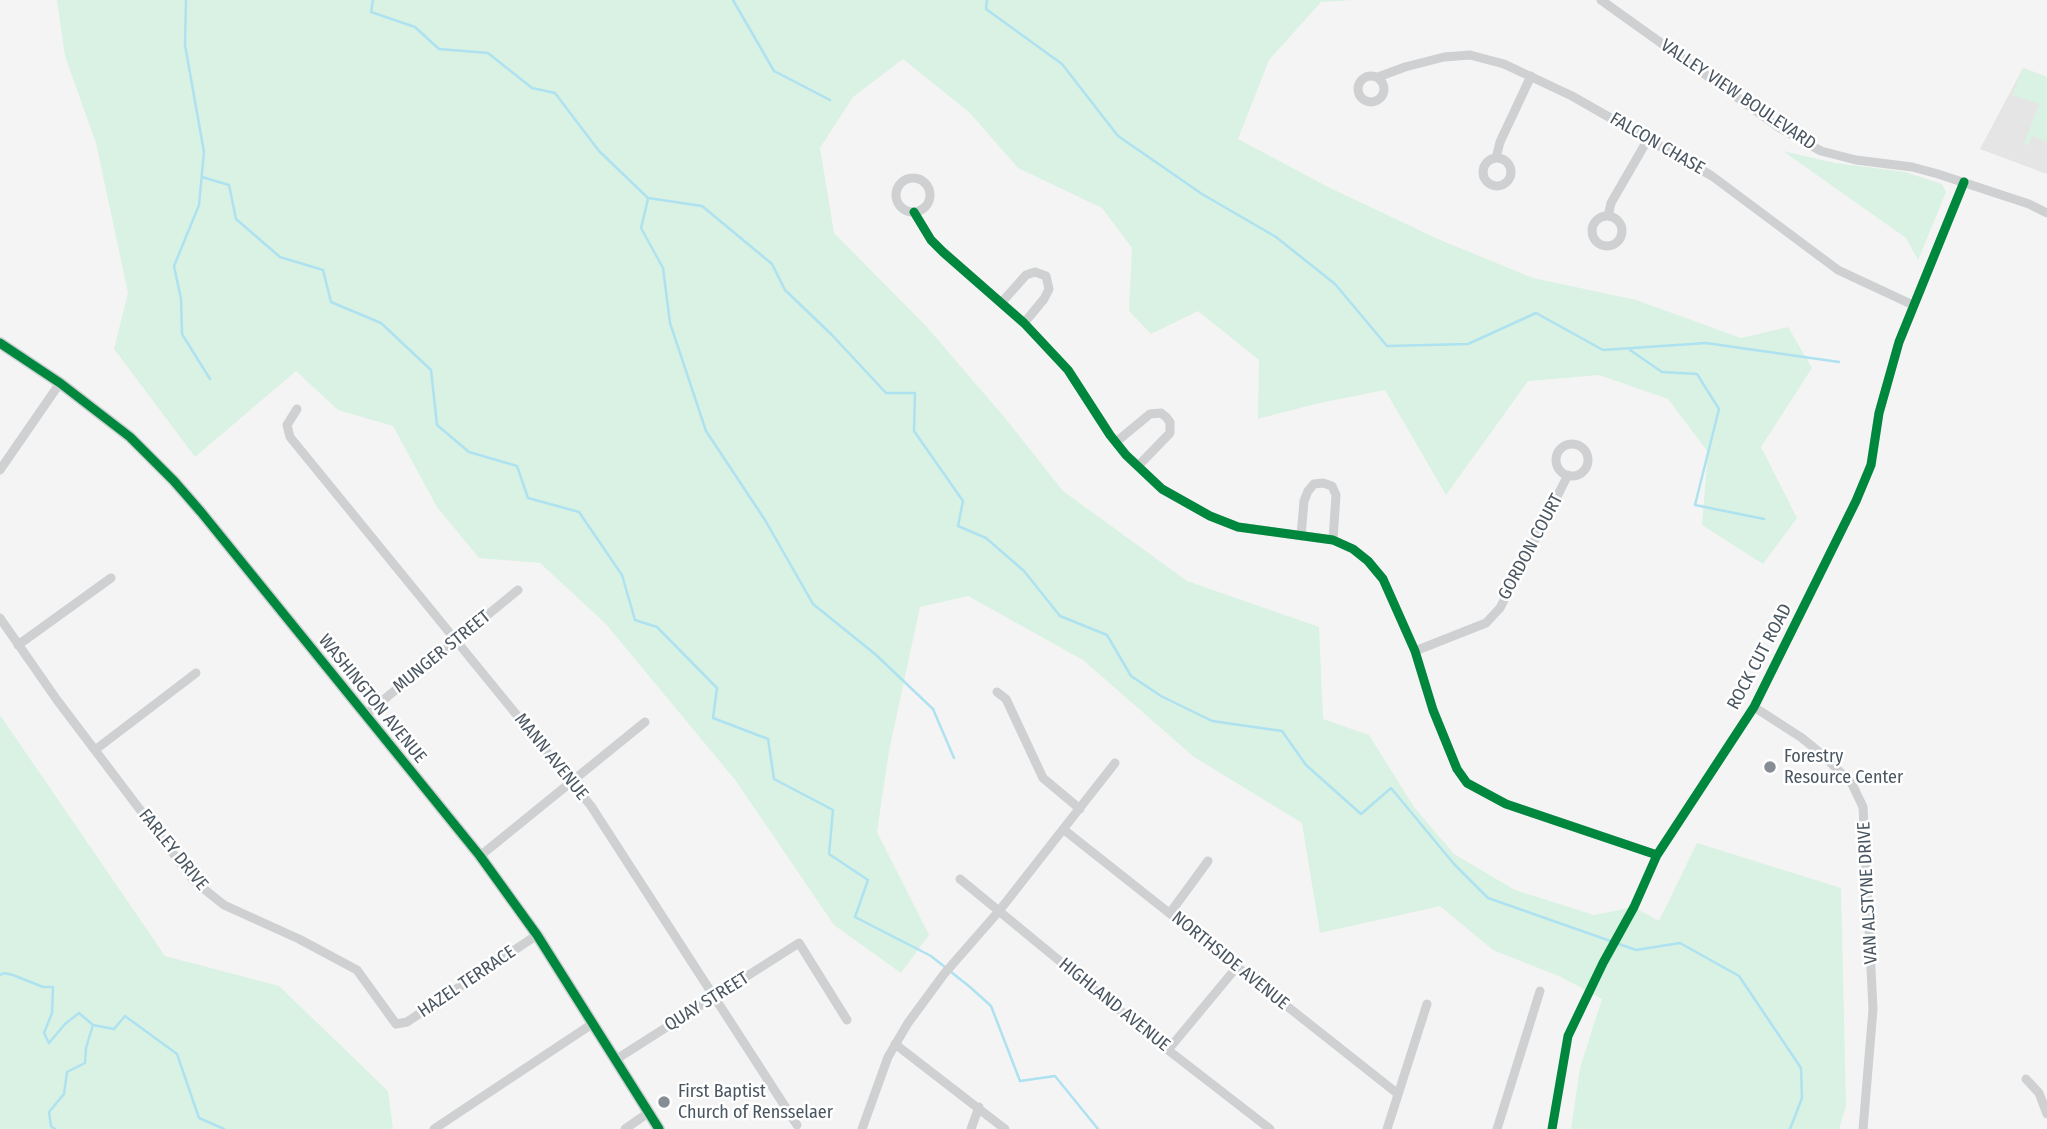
<!DOCTYPE html>
<style>
body{margin:0}
canvas{display:block;background:#f4f4f4}
</style>
<canvas width="2047" height="1129"></canvas>
<script>
const ctx = document.querySelector('canvas').getContext('2d');
ctx.lineJoin = 'round';
function fill(path, color) {
  ctx.fillStyle = color;
  ctx.fill(path, 'evenodd');
}
function poly(rows) {
  const path = new Path2D();
  for (const r of rows) {
    if (r.length === 3) {
      path.moveTo(r[0] + r[2], r[1]);
      path.arc(r[0], r[1], r[2], 0, 2 * Math.PI);
      continue;
    }
    path.moveTo(r[0], r[1]);
    for (let i = 2; i < r.length; i += 2) path.lineTo(r[i], r[i + 1]);
  }
  return path;
}
function stroke(path, color, width, dash) {
  ctx.strokeStyle = color;
  ctx.lineWidth = width;
  ctx.lineCap = dash ? 'butt' : 'round';
  ctx.setLineDash(dash || []);
  ctx.stroke(path);
}
function label(font, color, halo, rows, align = 'center') {
  ctx.font = font + ' "Fira Sans Condensed",sans-serif';
  ctx.lineWidth = 5;
  ctx.setLineDash([]);
  ctx.textBaseline = 'middle';
  ctx.strokeStyle = halo;
  ctx.fillStyle = color;
  for (const [text, x, y, turn = 0] of rows) {
    ctx.save();
    ctx.translate(x, y);
    ctx.rotate((+turn || 0) * Math.PI / 180);
    ctx.textAlign = isNaN(turn) ? turn : align;
    if (halo) ctx.strokeText(text, 0, 0);
    ctx.fillText(text, 0, 0);
    ctx.restore();
  }
}
const education = poly([
 [2023,68,2047,77,2047,174,1980,149]
]);
const green = poly([
 [57,0,1353,0,1321,2,1269,60,1238,139,1328,187,1440,240,1533,278,1636,300,1741,338,1788,327,1812,368,1761,447,1797,518,1763,564,1702,525,1708,452,1668,399,1599,375,1528,381,1446,495,1385,390,1315,404,1258,419,1259,360,1198,311,1151,334,1129,311,1132,248,1102,208,1018,168,970,113,903,59,853,97,820,148,834,233,926,326,1005,418,1063,491,1187,581,1319,627,1323,719,1369,735,1414,807,1454,854,1515,890,1594,915,1634,907,1659,921,1697,843,1841,888,1846,1106,1839,1129,1571,1129,1580,1068,1602,999,1561,977,1493,950,1440,906,1320,933,1302,823,1194,757,1083,660,968,596,920,607,889,751,877,832,929,935,901,973,834,925,736,781,605,623,540,563,479,558,437,507,393,426,338,410,296,371,195,457,114,349,128,293,96,143,65,56],
 [2023,68,2047,77,2047,142,2032,136,2028,145,2024,144,2039,104,2012,95],
 [1783,151,1835,163,1905,172,1942,184,1946,192,1918,260,1906,238],
 [0,715,165,956,279,986,388,1091,393,1129,0,1129]
]);
const stream = poly([
 [186,0,185,45,204,152,199,205,174,266,181,299,182,334,210,379],
 [373,0,371,12,415,27,439,49,488,53,532,88,555,93,599,151,648,198,702,206,772,264,785,290,832,335,886,393,915,393,914,431,963,501,958,526,986,538,1024,571,1060,616,1107,635,1131,676,1161,696,1212,721,1282,731,1306,765,1361,814,1391,788,1454,864,1488,898,1636,950,1680,943,1739,976,1801,1068,1802,1098,1790,1129],
 [733,0,774,71,830,100],
 [987,0,986,9,1062,64,1118,136,1202,194,1276,237,1335,284,1387,346,1468,344,1536,313,1603,350,1706,343,1839,362],
 [202,177,229,185,236,219,280,257,323,270,331,302,381,323,431,370,437,425,469,452,517,466,528,498,579,512,622,575,635,620,657,627,717,688,713,718,768,739,774,779,833,810,829,854,868,880,855,917,931,956,970,987,991,1006,1020,1081,1055,1076,1098,1129],
 [648,199,641,228,663,268,670,323,706,431,765,520,813,604,875,654,933,709,954,758],
 [1630,350,1662,372,1697,374,1719,409,1695,505,1764,519],
 [0,975,4,973,13,975,43,987,53,987,52,1013,44,1033,49,1043,65,1024,79,1013,93,1025,86,1048,85,1063,67,1072,64,1094,49,1112,51,1126,55,1129],
 [93,1025,114,1029,125,1016,177,1054,199,1118,224,1129]
]);
const street = poly([
 [1601,0,1780,128,1821,151,1856,160,1912,167,1938,174,2029,204,2047,213],
 [1371,89,13],
 [1378,77,1405,67,1444,57,1470,55,1504,64,1572,96,1712,176,1838,270,1913,305],
 [1497,172,14],
 [1496,158,1500,142,1531,76],
 [913,195,17],
 [914,212,931,240,943,252,1024,323,1068,370,1110,435,1126,455,1162,489,1210,516,1238,527,1333,540,1353,549,1368,561,1383,579,1415,651,1433,710,1457,769,1467,783,1506,804,1657,855,1754,707,1856,501,1871,465,1879,413,1899,342,1964,182],
 [1608,216,1611,203,1648,139],
 [1607,231,15],
 [1002,302,1026,275,1035,272,1046,276,1049,289,1044,299,1024,323],
 [297,409,287,425,290,437,591,806,797,1125],
 [1116,442,1150,414,1161,413,1166,417,1170,422,1170,433,1138,466],
 [1572,460,16],
 [0,470,60,383],
 [1301,536,1304,501,1308,491,1314,484,1323,483,1332,486,1336,495,1333,540],
 [0,618,57,700,194,881,224,905,299,939,357,970,396,1024,407,1022,537,935],
 [18,645,111,578],
 [1415,651,1486,623,1500,608,1568,475],
 [997,692,1006,699,1043,778,1080,809],
 [1754,707,1802,738,1824,756,1852,784,1863,807,1873,1009,1863,1129],
 [365,715,518,590],
 [95,750,196,673],
 [1063,829,1398,1094],
 [480,856,645,722],
 [960,879,1168,1050,1270,1129],
 [1170,913,1208,861],
 [895,1044,1005,1129],
 [1168,1050,1236,968],
 [615,1060,799,943,847,1020],
 [2026,1079,2039,1093,2047,1114],
 [434,1129,592,1024],
 [625,1129,648,1113],
 [862,1129,888,1057,908,1023,944,974,999,911,1115,763],
 [971,1129,979,1107],
 [1387,1129,1427,1004],
 [1497,1129,1540,991]
]);
const secondary = poly([
 [0,343,60,383,130,437,174,481,201,512,480,856,537,935,659,1129]
]);
const cycleway = poly([
 [914,212,931,240,943,252,1024,323,1068,370,1110,435,1126,455,1162,489,1210,516,1238,527,1333,540,1353,549,1368,561,1383,579,1415,651,1433,710,1457,769,1467,783,1506,804,1657,855],
 [0,343,60,383,130,437,174,481,201,512,480,856,537,935,659,1129],
 [1552,1129,1568,1036,1603,963,1634,907,1657,855,1754,707,1856,501,1871,465,1879,413,1899,342,1964,182]
]);
const markers = [
 [1770,767,7,"#868d94"],
 [664,1102,7,"#868d94"]
];
const streetNames = [
 ["VALLEY VIEW BOULEVARD",1738,95,34],
 ["FALCON CHASE",1657,144,30],
 ["GORDON COURT",1531,547,-62],
 ["MUNGER STREET",442,652,-39],
 ["ROCK CUT ROAD",1760,657,-62],
 ["WASHINGTON AVENUE",372,699,51],
 ["MANN AVENUE",551,757,51],
 ["FARLEY DRIVE",173,850,51],
 ["VAN ALSTYNE DRIVE",1868,893,-93],
 ["NORTHSIDE AVENUE",1230,961,39],
 ["HAZEL TERRACE",467,982,-34],
 ["QUAY STREET",707,1002,-32],
 ["HIGHLAND AVENUE",1114,1005,39]
];
const poiNames = [
 ["Forestry",1784,757],
 ["Resource Center",1784,778],
 ["First Baptist",678,1092],
 ["Church of Rensselaer",678,1113]
];
fill(education, '#e6e5e6');
fill(green, '#d9f2e3');
stroke(stream, '#aee2f0', 2.5);
stroke(street, '#ced0d2', 9);
stroke(secondary, '#ced0d4', 12);
stroke(cycleway, '#00873e', 9);
for (const [x, y, r, color] of markers) {
  const dot = new Path2D();
  dot.arc(x, y, r, 0, 2 * Math.PI);
  ctx.fillStyle = color;
  ctx.fill(dot);
  stroke(dot, '#fff', 2.5);
}
label('18px', '#4a5661', '#fff', streetNames);
label('18px', '#4a5661', '#fff', poiNames, 'left');
</script>
